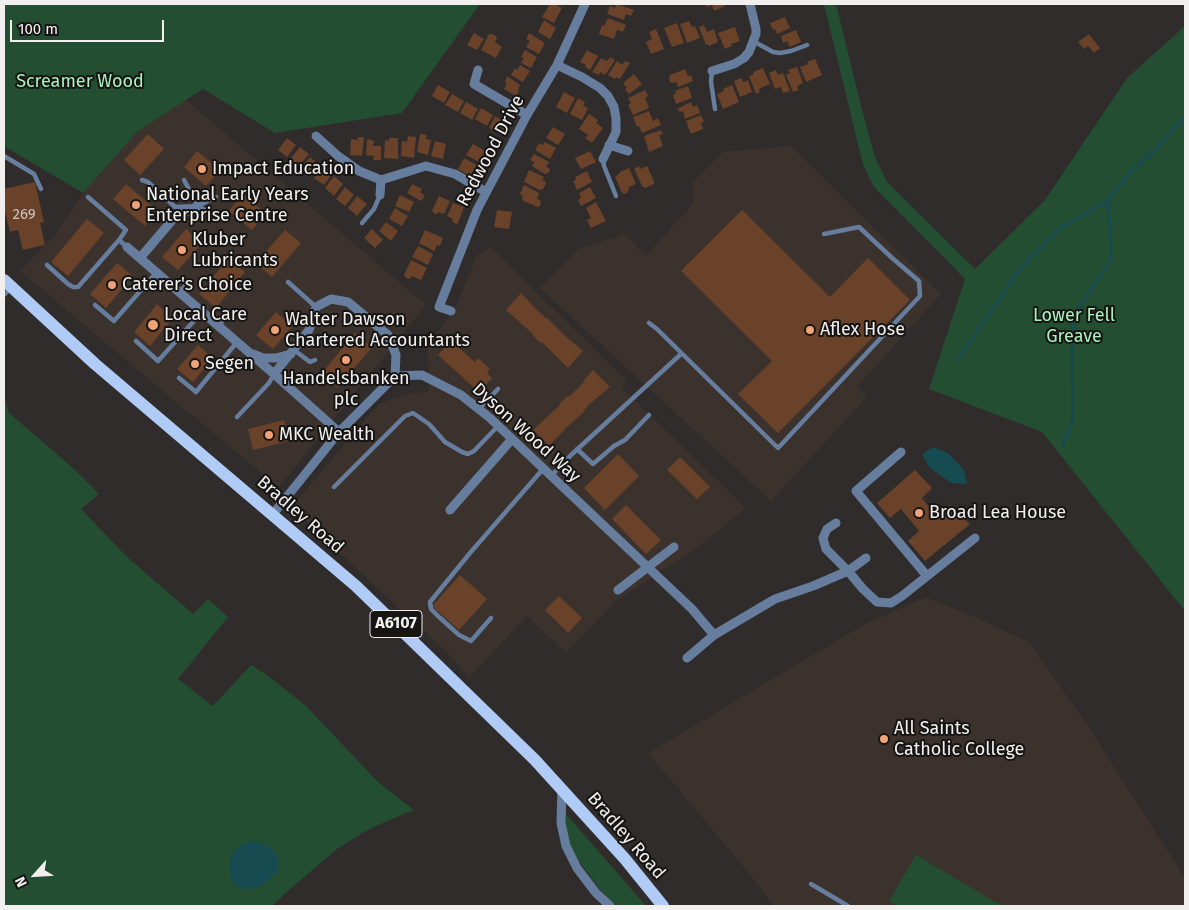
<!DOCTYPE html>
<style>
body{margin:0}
#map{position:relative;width:1189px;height:910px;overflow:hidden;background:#2f2c2b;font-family:"Fira Sans",sans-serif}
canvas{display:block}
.frame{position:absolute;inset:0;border:5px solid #f2f0ef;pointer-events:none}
.north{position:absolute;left:10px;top:850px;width:50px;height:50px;-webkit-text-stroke:4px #161514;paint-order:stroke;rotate:244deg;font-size:14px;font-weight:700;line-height:20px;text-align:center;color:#f2f0ef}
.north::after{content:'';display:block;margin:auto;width:18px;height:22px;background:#f2f0ef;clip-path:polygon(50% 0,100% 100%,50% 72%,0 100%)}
.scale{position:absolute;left:10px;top:20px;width:154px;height:22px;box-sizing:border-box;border:2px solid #f2f0ef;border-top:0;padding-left:6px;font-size:15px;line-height:18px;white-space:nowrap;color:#f2f0ef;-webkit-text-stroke:4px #161514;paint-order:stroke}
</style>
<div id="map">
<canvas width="1189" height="910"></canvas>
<div class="frame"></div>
<div class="north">N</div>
<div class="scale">100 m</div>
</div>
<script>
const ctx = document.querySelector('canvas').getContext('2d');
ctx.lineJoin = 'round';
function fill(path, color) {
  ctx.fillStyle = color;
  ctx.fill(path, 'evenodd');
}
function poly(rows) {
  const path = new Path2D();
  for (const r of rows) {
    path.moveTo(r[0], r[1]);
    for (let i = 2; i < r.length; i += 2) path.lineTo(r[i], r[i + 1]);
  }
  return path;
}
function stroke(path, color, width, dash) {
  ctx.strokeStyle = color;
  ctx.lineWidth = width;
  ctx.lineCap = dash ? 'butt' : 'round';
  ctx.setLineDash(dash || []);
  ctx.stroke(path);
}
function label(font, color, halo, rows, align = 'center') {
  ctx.font = font + ' "Fira Sans",sans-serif';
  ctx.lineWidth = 4;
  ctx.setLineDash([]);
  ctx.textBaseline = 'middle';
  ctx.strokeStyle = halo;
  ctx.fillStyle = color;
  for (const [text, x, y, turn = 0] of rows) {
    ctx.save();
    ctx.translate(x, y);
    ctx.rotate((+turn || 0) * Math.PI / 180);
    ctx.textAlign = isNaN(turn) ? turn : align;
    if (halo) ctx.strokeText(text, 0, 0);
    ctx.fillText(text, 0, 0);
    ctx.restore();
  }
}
const built = poly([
 [186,100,426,305,279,487,195,418,20,271,56,234,83,193,137,132],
 [791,146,941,294,857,387,867,397,771,501,540,288,578,249,626,234,646,256,694,202,692,183,723,152],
 [491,247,627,381,621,387,746,508,695,550,617,600,566,653,527,616,469,677,443,649,296,512,295,506,297,500,379,404,395,398,413,393,429,392,429,368,427,354,428,345,456,307,477,255],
 [926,597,973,616,1029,642,1088,726,1185,878,1185,906,774,906,752,877,648,753,865,624]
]);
const green = poly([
 [4,4,480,4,402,113,275,133,203,89,137,132,83,193,4,146],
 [824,4,836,4,861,106,875,157,887,182,975,269,1045,200,1127,78,1175,35,1185,25,1185,611,1042,432,929,389,965,279,874,187,863,165],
 [4,396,9,413,74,469,99,494,81,509,126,556,193,614,208,599,228,617,178,679,213,706,251,665,267,675,306,706,379,783,414,810,387,821,364,832,337,849,291,888,272,906,4,906],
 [566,814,646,906,616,906,601,891,579,861,572,850,568,840,566,828],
 [916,855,1002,906,898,906,889,901]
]);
const water = poly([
 [933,447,948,453,964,470,967,484,951,483,929,467,922,454],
 [254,841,265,845,272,849,277,855,279,862,277,872,270,878,264,884,256,888,248,889,240,888,235,885,229,874,229,864,233,852,238,848,244,844]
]);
const stream = poly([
 [957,360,1023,265,1059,229,1107,201],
 [1063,446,1073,418,1072,351,1075,313,1111,260,1110,226,1107,201,1130,172,1154,151,1185,116]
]);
const building = poly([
 [550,4,554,4,562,8,554,23,542,17],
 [616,4,634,10,631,16,626,14,624,20,607,14,610,6,615,8],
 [705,4,724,4,725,6,714,11,712,5,706,7],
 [785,17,790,28,777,34,775,29,773,30,770,23],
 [608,18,626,25,623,32,617,30,614,39,599,34,602,25,604,26],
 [544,20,556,28,550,39,538,32],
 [689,21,692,27,695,26,700,38,687,43,680,24],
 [677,23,684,43,672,47,664,28],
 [704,25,707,32,714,29,718,42,709,46,708,44,706,45,699,27],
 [735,27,740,41,731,44,732,46,725,49,718,33],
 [656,29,664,49,651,54,646,42,652,39,649,32],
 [796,30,801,42,790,47,787,41,783,43,781,36],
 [474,33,484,39,477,50,467,45],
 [529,33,545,43,539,54,526,47,530,41,526,39],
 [489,34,492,34,496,36,497,38,495,42,502,47,496,58,481,50],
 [1089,34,1100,48,1094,53,1088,46,1084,49,1078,42],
 [525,50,537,57,531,68,521,63,524,58,521,57],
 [587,50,598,56,590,70,585,67,586,65,580,62],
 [610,57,615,60,605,75,600,72,599,75,592,72,601,58,607,61],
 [815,59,822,75,806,82,800,67,808,64,807,62],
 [617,61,622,65,625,61,630,63,620,79,616,77,615,79,608,75],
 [520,65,530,71,523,82,511,75,515,68,517,70],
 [797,67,803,83,797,86,799,90,793,92,786,75,790,73,788,70],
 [763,68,770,84,759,89,760,92,756,94,749,76,754,74,753,72],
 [685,69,688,76,691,75,693,81,678,87,676,82,673,83,670,82,669,78,670,75],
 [776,70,778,75,783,73,790,91,783,93,781,87,775,89,769,73],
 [634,74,642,84,629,94,625,89,627,88,623,83],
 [507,76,520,85,518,90,519,91,516,96,504,89,507,83,505,82],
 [741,78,743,82,748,80,752,92,740,97,734,81],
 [438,85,450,92,444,103,432,96],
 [732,85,739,102,723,109,717,94,724,91,723,89],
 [688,86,692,98,676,104,673,95,676,94,675,91],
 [645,90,648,95,647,97,645,98,649,108,633,115,628,105,631,103,628,98],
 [564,92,575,98,567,113,556,107],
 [452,94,464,101,458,112,445,105],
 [578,98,585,102,583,106,588,108,582,120,570,114],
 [466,102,478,109,472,120,460,113],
 [691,102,693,107,697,105,700,113,685,119,683,111,680,112,677,109],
 [481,108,493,115,487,126,475,119],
 [649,111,653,121,658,118,661,125,642,133,639,126,637,127,633,117],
 [589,114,598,120,596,123,603,128,592,143,585,138,588,135,579,129],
 [701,115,704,122,701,123,703,129,691,134,686,121],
 [495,116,508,124,501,135,489,128],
 [553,127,565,134,558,145,546,138],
 [661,130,663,134,659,135,663,146,649,152,644,136],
 [148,134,164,149,140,175,124,160],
 [420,134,427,135,426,139,431,140,428,155,417,152],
 [408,136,416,137,414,158,401,156,402,141,407,142],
 [358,137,364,137,362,156,350,155,351,139,357,140],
 [287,138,296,145,287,157,278,150],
 [389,138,398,138,398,159,384,158,385,140,389,141],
 [368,139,374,141,373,146,381,146,381,160,373,160,374,156,366,155,367,141],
 [435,141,446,144,443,159,431,156],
 [545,142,556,148,550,159,535,150,539,143,543,145],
 [473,144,485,151,479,162,466,155],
 [300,147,309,154,299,166,290,159],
 [197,151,220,170,206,186,184,167],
 [590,151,596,162,581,169,575,158],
 [534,154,549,162,546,167,549,168,550,171,548,173,545,174,532,166,534,162,530,160],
 [310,157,319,165,310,176,300,169],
 [464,158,477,165,470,176,458,169],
 [324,166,333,173,324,185,314,178],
 [639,166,640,169,647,166,654,181,654,184,645,188,642,186,634,169],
 [629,168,636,184,629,187,629,189,627,193,624,194,622,193,615,177,617,176,617,175,620,173,620,172],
 [529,170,544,177,542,180,545,181,546,184,543,189,540,190,524,182],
 [587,171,592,182,577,190,573,181,576,180,575,177],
 [334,176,343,184,334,196,325,188],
 [35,182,44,222,40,223,45,245,23,250,18,230,10,232,4,208,4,189],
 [126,184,158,211,145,226,113,199],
 [412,184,422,189,420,192,424,195,424,197,422,200,421,201,407,193],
 [524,185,539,193,537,199,540,200,541,203,540,206,537,207,522,200,523,196,520,194],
 [345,187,354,195,345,206,336,199],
 [590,187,596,198,581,206,578,200,581,198,579,193],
 [243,194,266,213,252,230,229,211],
 [400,195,414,202,409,212,395,206],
 [357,196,367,204,357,216,348,208],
 [439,196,450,201,444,214,438,212,437,214,435,214,432,211],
 [596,202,606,221,591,228,587,220,591,218,586,208],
 [453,203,464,207,458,223,456,224,452,221,453,219,447,216],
 [395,208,408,216,402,226,389,219],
 [497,210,512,212,509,229,494,227],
 [742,210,830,297,868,258,910,300,778,433,738,394,772,361,681,271],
 [87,219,104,233,68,276,51,262],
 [386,222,398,231,391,241,379,231],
 [186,229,202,243,178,270,162,257],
 [372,229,383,240,375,248,364,238],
 [285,230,301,243,272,277,256,263],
 [425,230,443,238,440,246,437,245,434,251,419,243],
 [418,246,433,254,428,265,412,257],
 [229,258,245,272,216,308,199,294],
 [411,260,427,268,421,280,412,276,411,278,409,279,405,277,404,275],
 [117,263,133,276,106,308,90,294],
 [521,293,539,312,547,319,547,318,564,335,583,351,568,368,542,342,541,343,532,335,533,334,506,310],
 [157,304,173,318,150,346,134,332],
 [276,312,293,326,273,349,256,335],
 [355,333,372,347,338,388,321,374],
 [451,341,475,362,478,358,490,369,487,373,492,378,479,392,438,355],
 [198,345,213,358,193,382,177,369],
 [593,370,610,387,591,403,583,411,584,412,566,428,549,446,533,430,560,405,559,404,568,396,569,397,585,381,584,380],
 [284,420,289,441,253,450,248,429],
 [618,454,639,476,605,510,584,488],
 [680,457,710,487,697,499,667,470],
 [915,470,932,488,922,498,937,517,950,505,970,524,925,561,908,541,919,531,901,509,890,518,877,503],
 [626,505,661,540,646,554,612,519],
 [460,575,487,599,459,630,432,606],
 [559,596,582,618,568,633,545,610]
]);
const lane = poly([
 [753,41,773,52,780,53,791,51,807,45],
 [712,71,711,82,715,109],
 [4,156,34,174,41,189],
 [603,159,604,166,616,196],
 [142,180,148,182,175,207,198,206,216,197],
 [184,180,198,206,217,218],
 [88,197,126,230,119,240],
 [362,223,374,209,380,195],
 [47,265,68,284,73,287,78,287,119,240,127,247],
 [288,282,316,307],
 [179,292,187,284],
 [4,295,10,289],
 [95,305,114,321,156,273],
 [649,323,657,329,778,448,920,296,919,281,891,257,859,227,824,234],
 [219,326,225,318],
 [136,341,158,361,202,312],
 [294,350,310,362,315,360],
 [179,378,196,392,237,342],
 [479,409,498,389],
 [237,417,269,383,274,374],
 [577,449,593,464,614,446,625,440,649,415],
 [551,476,570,456,681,354],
 [334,487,405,416,413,413,429,424,445,442,462,452,468,454,474,451,498,426],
 [491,618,471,641,459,635,438,616,431,609,430,602,470,553,543,469],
 [811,884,848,906]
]);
const street = poly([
 [557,65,582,77,600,88,608,96,614,107,616,118,616,132,603,159],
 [478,70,474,84,527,115],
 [712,71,734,64,744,58,749,52,756,34,756,29,750,4],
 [316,136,338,156,359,171,381,180,426,166,455,174,486,192],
 [609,145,628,151],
 [380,195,381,180],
 [127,247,274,374,339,432],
 [140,258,174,218,198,206],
 [451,311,439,307,477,210,527,115,557,65,585,4],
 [253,354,263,358,276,358,291,354],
 [274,374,309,330,316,307,331,299,348,302,388,335,396,355,395,376],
 [901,452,856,491,927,576],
 [450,510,512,439],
 [273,514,339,432,395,376,422,375,461,395,490,418,692,609,714,635,775,599,813,586,848,571,863,589,877,602,891,603,902,596,975,538],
 [836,523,827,529,823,538,826,549,848,571,866,558],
 [618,590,674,547],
 [687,658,714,635],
 [562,788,561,823,566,846,577,868,596,893,610,906]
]);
const primary = poly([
 [4,280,95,364,356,586,535,760,625,859,663,906]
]);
const markers = [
 [202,169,5,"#efa376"],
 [136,205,5,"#efa376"],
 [182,250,5,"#efa376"],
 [112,285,5,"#efa376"],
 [153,325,6,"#efa376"],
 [275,330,5,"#efa376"],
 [810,330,5,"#efa376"],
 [346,360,5,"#efa376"],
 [195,364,5,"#efa376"],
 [269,435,5,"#efa376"],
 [919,513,5,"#efa376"],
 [884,739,5,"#efa376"]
];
const numberNames = [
 ["269",24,215]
];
const shields = [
 [396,624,52]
];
const shieldNames = [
 ["A6107",396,624]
];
const parkNames = [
 ["Screamer Wood",80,82],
 ["Lower Fell",1074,316],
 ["Greave",1074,337]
];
const streetNames = [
 ["Redwood Drive",491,151,-62],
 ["Dyson Wood Way",526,433,42],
 ["Bradley Road",300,515,41],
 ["Bradley Road",626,836,49]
];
const poiNames = [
 ["Impact Education",212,169],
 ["National Early Years",146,195],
 ["Enterprise Centre",146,216],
 ["Kluber",192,240],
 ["Lubricants",192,261],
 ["Caterer's Choice",122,285],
 ["Local Care",164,315],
 ["Direct",164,336],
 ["Walter Dawson",285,320],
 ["Chartered Accountants",285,341],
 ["Aflex Hose",820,330],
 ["Segen",205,364],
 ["Handelsbanken",346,379,"center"],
 ["plc",346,400,"center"],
 ["MKC Wealth",279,435],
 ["Broad Lea House",929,513],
 ["All Saints",894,729],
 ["Catholic College",894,750]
];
fill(built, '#3b322d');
fill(green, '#244e31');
fill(water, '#174b52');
stroke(stream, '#174b52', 3);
fill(building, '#6a4129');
stroke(lane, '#667d9e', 4.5);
stroke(street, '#667d9e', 9);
stroke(primary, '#b0ccf6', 12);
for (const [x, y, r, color] of markers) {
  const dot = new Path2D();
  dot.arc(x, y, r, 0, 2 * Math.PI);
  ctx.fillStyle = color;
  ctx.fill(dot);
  stroke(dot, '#161514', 2);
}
label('15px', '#d0c4be', null, numberNames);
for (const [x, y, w] of shields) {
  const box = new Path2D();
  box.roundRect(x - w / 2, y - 13.5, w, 27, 4);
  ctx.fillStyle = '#161514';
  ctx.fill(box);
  stroke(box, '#f2f0ef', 1);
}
label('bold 16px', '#f2f0ef', null, shieldNames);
label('18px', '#abf0bd', '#161514', parkNames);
label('18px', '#f2f0ef', '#161514', streetNames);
label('18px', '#f2f0ef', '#161514', poiNames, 'left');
</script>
